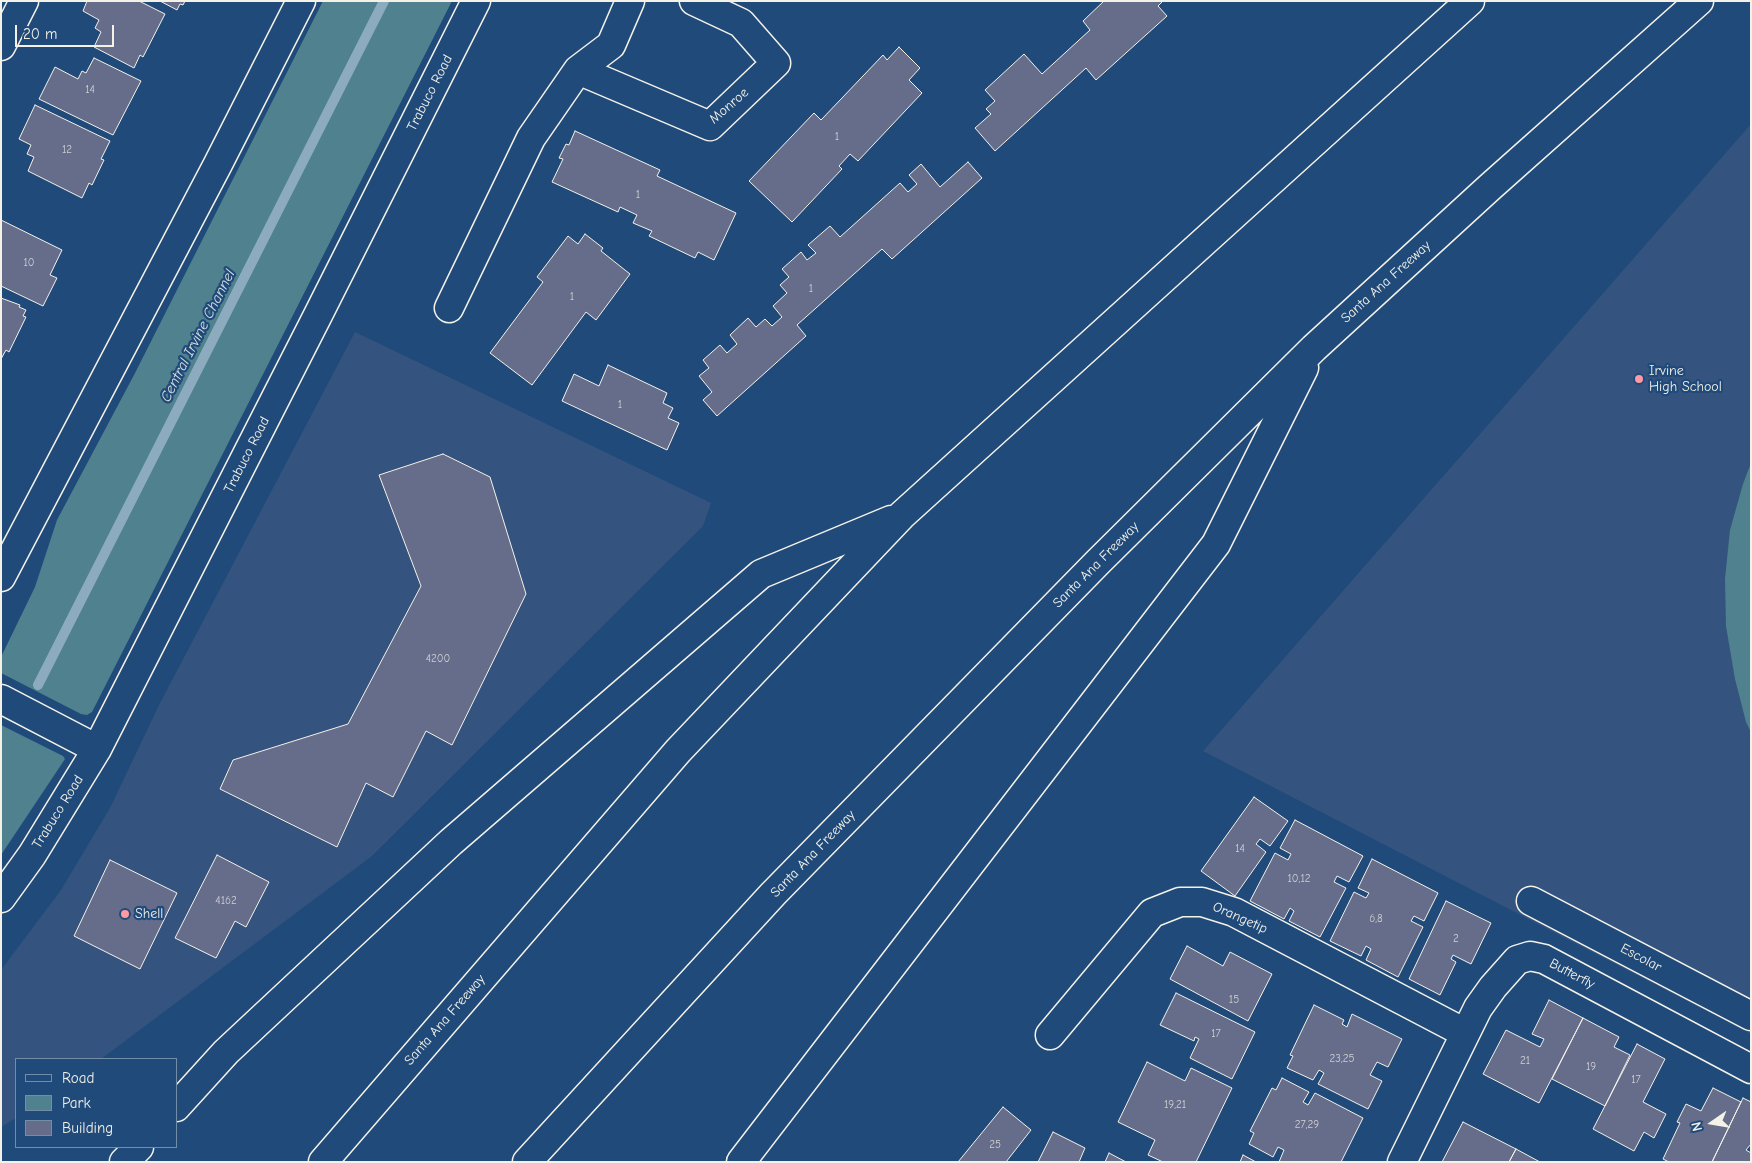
<!DOCTYPE html>
<style>
body{margin:0}
#map{position:relative;width:1752px;height:1163px;overflow:hidden;background:#1f4a7a;font-family:"Comic Neue",sans-serif}
canvas{display:block}
.frame{position:absolute;inset:0;border:2px solid #f4f1e8;pointer-events:none}
.legend{position:absolute;left:15px;top:1058px;width:162px;height:90px;box-sizing:border-box;background:#1f4a7a;border:1px solid #748da6;margin:0;padding:6px 9px;list-style:none;font-size:15px;color:#f4f1e8}
.legend li{display:flex;align-items:center;gap:10px;height:25px}
.legend b{width:25px;border:1px solid #748da6}
.north{position:absolute;left:1687px;top:1098px;width:50px;height:50px;-webkit-text-stroke:4px #1f4a7a;paint-order:stroke;rotate:257deg;font-size:14px;font-weight:700;line-height:20px;text-align:center;color:#f4f1e8}
.north::after{content:'';display:block;margin:auto;width:18px;height:22px;background:#f4f1e8;clip-path:polygon(50% 0,100% 100%,50% 72%,0 100%)}
.scale{position:absolute;left:15px;top:25px;width:99px;height:22px;box-sizing:border-box;border:2px solid #f4f1e8;border-top:0;padding-left:6px;font-size:15px;line-height:18px;white-space:nowrap;color:#f4f1e8;-webkit-text-stroke:4px #1f4a7a;paint-order:stroke}
</style>
<div id="map">
<canvas width="1752" height="1163"></canvas>
<div class="frame"></div>
<ul class="legend">
<li><b style="height:6px;background:#1f4a7a"></b>Road</li>
<li><b style="height:14px;background:#4f828e"></b>Park</li>
<li><b style="height:14px;background:#666d8b"></b>Building</li>
</ul>
<div class="north">N</div>
<div class="scale">20 m</div>
</div>
<script>
const ctx = document.querySelector('canvas').getContext('2d');
ctx.lineJoin = 'round';
function fill(path, color) {
  ctx.fillStyle = color;
  ctx.fill(path, 'evenodd');
}
function poly(rows) {
  const path = new Path2D();
  for (const r of rows) {
    path.moveTo(r[0], r[1]);
    for (let i = 2; i < r.length; i += 2) path.lineTo(r[i], r[i + 1]);
  }
  return path;
}
function stroke(path, color, width, dash) {
  ctx.strokeStyle = color;
  ctx.lineWidth = width;
  ctx.lineCap = dash ? 'butt' : 'round';
  ctx.setLineDash(dash || []);
  ctx.stroke(path);
}
function label(font, color, halo, rows, align = 'center') {
  ctx.font = font + ' "Comic Neue",sans-serif';
  ctx.lineWidth = 4.5;
  ctx.setLineDash([]);
  ctx.textBaseline = 'middle';
  ctx.strokeStyle = halo;
  ctx.fillStyle = color;
  for (const [text, x, y, turn = 0] of rows) {
    ctx.save();
    ctx.translate(x, y);
    ctx.rotate((+turn || 0) * Math.PI / 180);
    ctx.textAlign = isNaN(turn) ? turn : align;
    if (halo) ctx.strokeText(text, 0, 0);
    ctx.fillText(text, 0, 0);
    ctx.restore();
  }
}
const built = poly([
 [1751,124,1751,1034,1203,751],
 [355,332,711,503,703,526,372,856,101,1059,16,1059,16,1118,1,1127,1,970,61,890,110,808,159,705]
]);
const green = poly([
 [323,1,452,1,92,712,87,715,81,714,3,674,1,673,1,657,35,587,57,520,134,375],
 [1751,463,1751,732,1746,722,1735,679,1726,626,1725,579,1730,530,1743,484],
 [1,725,63,756,65,759,1,855]
]);
const stream = poly([
 [38,685,384,1]
]);
const building = poly([
 [87,1,139,1,165,14,143,57,140,55,134,68,94,47,101,32,95,28,99,20,83,11,87,1],
 [160,1,185,1,183,5,180,4,177,10,160,1],
 [1104,1,1163,1,1158,6,1167,16,1096,80,1086,68,995,151,975,128,991,114,986,109,995,101,985,90,1024,54,1042,74,1090,30,1083,21,1104,1],
 [899,47,920,68,909,80,922,93,858,161,850,154,839,166,842,169,792,222,749,181,814,113,821,120,883,55,887,60,899,47],
 [94,58,141,81,113,135,39,99,55,67,78,79,82,71,86,73,94,58],
 [35,105,110,141,101,159,104,160,92,185,89,183,82,198,28,171,34,157,27,154,31,145,19,139,35,105],
 [575,131,660,170,657,176,736,213,714,260,698,252,695,258,649,236,652,231,633,223,637,215,620,207,618,212,552,182,563,159,559,158,566,144,569,145,575,131],
 [968,162,982,178,892,259,882,249,797,325,806,336,717,416,703,400,712,392,699,376,709,368,703,360,720,345,727,353,737,344,730,335,748,318,756,327,765,319,772,326,782,317,773,306,787,293,780,285,789,277,782,269,801,252,807,260,816,253,808,245,830,226,840,237,900,183,908,192,917,184,909,175,921,164,940,187,968,162],
 [1,220,62,250,50,275,57,278,43,306,1,286,1,220],
 [585,234,603,248,601,251,630,274,596,320,586,312,532,385,490,353,543,282,537,277,568,236,578,244,585,234],
 [1,298,20,305,19,307,26,310,23,316,26,317,9,352,6,350,1,359,1,298],
 [608,365,667,393,663,403,673,408,668,418,679,423,667,450,562,401,574,374,599,386,608,365],
 [443,454,490,477,526,594,452,745,426,731,393,797,366,783,337,847,220,789,233,760,348,724,421,586,379,475,443,454],
 [1254,797,1288,821,1270,846,1260,839,1256,844,1266,852,1235,896,1201,871,1254,797],
 [1295,820,1363,856,1349,882,1337,876,1334,882,1346,888,1320,937,1289,921,1294,911,1290,908,1284,919,1250,901,1275,853,1288,860,1291,854,1280,848,1295,820],
 [217,855,269,882,246,927,235,921,216,958,175,938,217,855],
 [1372,859,1438,893,1424,921,1414,916,1411,921,1423,927,1398,977,1366,960,1371,949,1366,946,1361,956,1330,941,1354,892,1366,898,1369,893,1358,888,1372,859],
 [110,860,177,893,140,969,74,936,110,860],
 [1446,901,1491,923,1471,964,1453,955,1451,959,1456,962,1440,995,1409,979,1446,901],
 [1187,946,1223,966,1230,952,1272,974,1248,1021,1170,979,1187,946],
 [1176,993,1255,1032,1232,1079,1190,1058,1199,1039,1195,1037,1194,1041,1160,1025,1176,993],
 [1549,1000,1583,1018,1539,1103,1483,1074,1506,1030,1540,1047,1544,1039,1532,1034,1549,1000],
 [1314,1005,1344,1020,1342,1024,1347,1027,1352,1014,1402,1039,1388,1067,1377,1062,1370,1075,1382,1081,1368,1109,1318,1084,1324,1073,1319,1070,1313,1080,1287,1068,1293,1056,1290,1055,1314,1005],
 [1583,1018,1619,1037,1614,1047,1630,1055,1605,1106,1552,1079,1583,1018],
 [1637,1044,1665,1059,1643,1102,1666,1114,1654,1138,1644,1132,1634,1151,1593,1129,1637,1044],
 [1147,1062,1185,1081,1191,1068,1232,1088,1196,1162,1163,1162,1148,1155,1155,1140,1118,1122,1147,1062],
 [1282,1078,1309,1092,1303,1102,1308,1105,1315,1093,1363,1118,1341,1162,1279,1162,1284,1150,1278,1147,1273,1157,1249,1144,1254,1133,1250,1131,1272,1088,1276,1090,1282,1078],
 [1713,1088,1741,1102,1712,1162,1669,1162,1663,1159,1680,1123,1677,1122,1686,1104,1701,1111,1713,1088],
 [1743,1098,1751,1102,1751,1144,1746,1150,1751,1153,1751,1162,1712,1162,1743,1098],
 [1003,1107,1031,1130,1006,1162,958,1162,1003,1107],
 [1463,1122,1516,1149,1509,1162,1442,1162,1463,1122],
 [1053,1132,1085,1148,1079,1162,1038,1162,1053,1132],
 [1516,1149,1540,1162,1509,1162,1516,1149],
 [1109,1153,1126,1162,1105,1162,1109,1153],
 [1243,1155,1256,1162,1240,1162,1243,1155]
]);
const minor = poly([
 [1,46,24,1],
 [578,70,710,126,776,63,741,23,694,1],
 [449,308,531,138,578,70,611,45,630,1],
 [1531,901,1751,1016],
 [1050,1035,1152,913,1180,902,1202,902,1234,912,1465,1033],
 [1402,1162,1478,1008,1493,987,1517,960,1530,956,1544,959,1751,1069]
]);
const secondary = poly([
 [1,577,218,164,301,1],
 [1,699,97,749],
 [1,898,32,855,97,749,318,315,476,1]
]);
const motorway = poly([
 [176,1107,226,1052,451,842,761,574,891,520],
 [124,1162,139,1147],
 [323,1162,678,751,902,515,1470,1],
 [527,1162,773,894,1098,562,1314,348,1490,187,1699,1],
 [741,1162,1216,544,1304,368]
]);
const markers = [
 [1639,379,5,"#ff9aa2"],
 [125,914,5,"#ff9aa2"]
];
const numberNames = [
 ["14",90,90],
 ["1",837,137],
 ["12",67,150],
 ["1",638,195],
 ["10",29,263],
 ["1",811,289],
 ["1",572,297],
 ["1",620,405],
 ["4200",438,659],
 ["14",1240,849],
 ["10,12",1299,879],
 ["4162",226,901],
 ["6,8",1376,919],
 ["2",1456,939],
 ["15",1234,1000],
 ["17",1216,1034],
 ["23,25",1342,1059],
 ["21",1525,1061],
 ["19",1591,1067],
 ["17",1636,1080],
 ["19,21",1175,1105],
 ["27,29",1307,1125],
 ["25",995,1145]
];
const streetNames = [
 ["Trabuco Road",430,93,-63],
 ["Monroe",729,106,-41],
 ["Santa Ana Freeway",1386,282,-42],
 ["Trabuco Road",247,455,-63],
 ["Santa Ana Freeway",1096,565,-45],
 ["Trabuco Road",58,812,-58],
 ["Santa Ana Freeway",813,854,-46],
 ["Orangetip",1240,918,24],
 ["Escolar",1641,958,28],
 ["Butterfly",1572,974,28],
 ["Santa Ana Freeway",445,1020,-49]
];
const poiNames = [
 ["Irvine",1649,371],
 ["High School",1649,387],
 ["Shell",135,914]
];
const waterNames = [
 ["Central Irvine Channel",198,336,-63]
];
fill(built, '#34547f');
fill(green, '#4f828e');
stroke(stream, '#8cabbf', 10);
fill(building, '#666d8b');
stroke(building, '#f4f1e8', 1);
stroke(minor, '#f4f1e8', 31);
stroke(secondary, '#f4f1e8', 31);
stroke(motorway, '#f4f1e8', 31);
stroke(minor, '#1f4a7a', 28);
stroke(secondary, '#1f4a7a', 28);
stroke(motorway, '#1f4a7a', 28);
for (const [x, y, r, color] of markers) {
  const dot = new Path2D();
  dot.arc(x, y, r, 0, 2 * Math.PI);
  ctx.fillStyle = color;
  ctx.fill(dot);
  stroke(dot, '#1f4a7a', 2);
}
label('11px', '#d0d0d1', null, numberNames);
label('14px', '#f4f1e8', '#1f4a7a', streetNames);
label('14px', '#f4f1e8', '#1f4a7a', poiNames, 'left');
label('italic 15px', '#dae0de', '#1f4a7a', waterNames);
</script>
